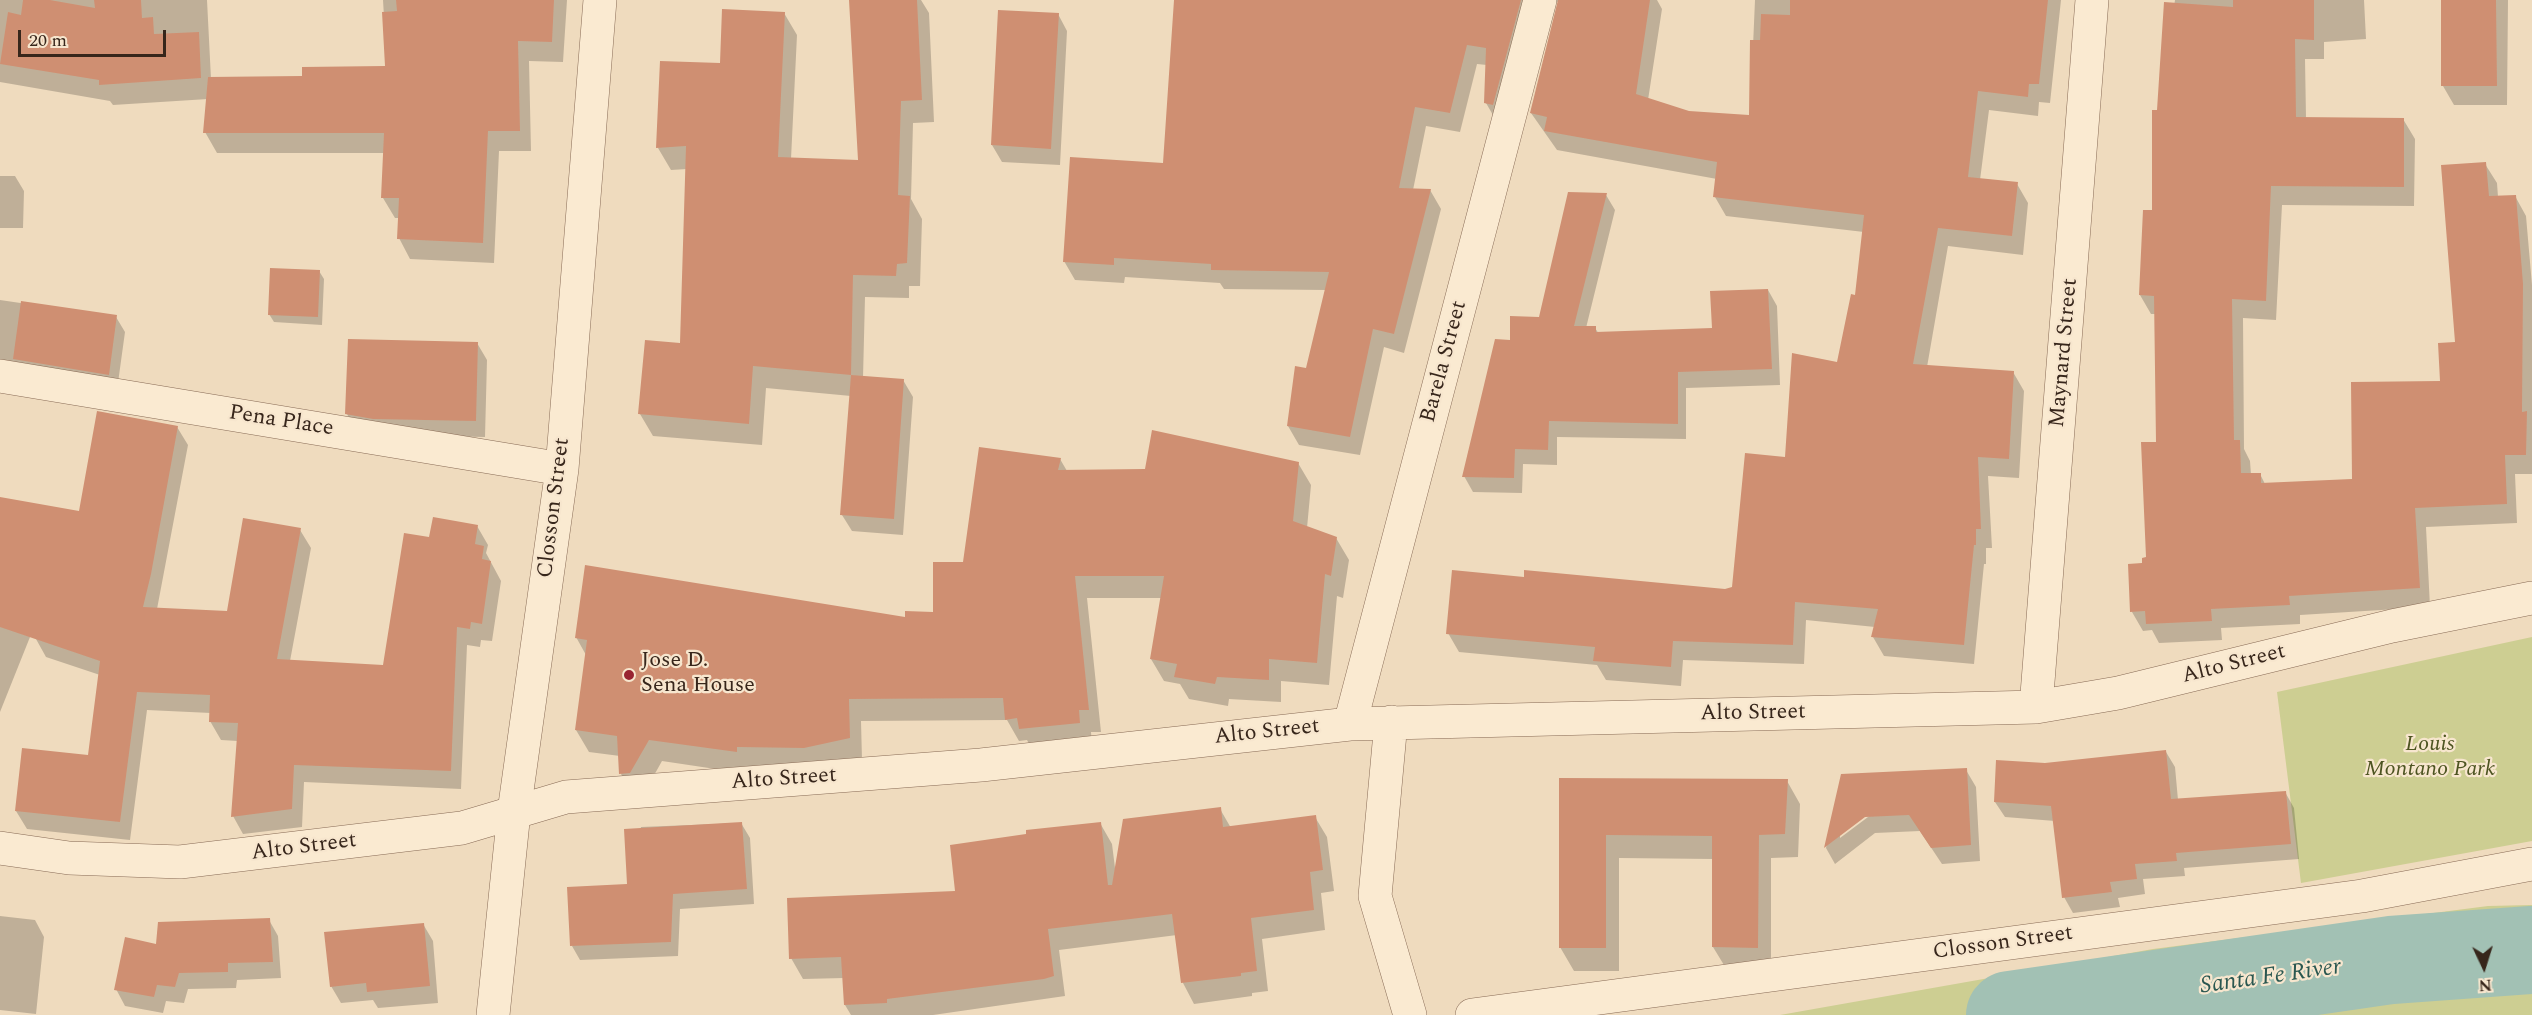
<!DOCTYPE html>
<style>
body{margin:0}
#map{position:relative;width:2532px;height:1015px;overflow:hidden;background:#efdbbe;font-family:Spectral,serif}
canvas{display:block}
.north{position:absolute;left:2454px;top:937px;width:60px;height:60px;-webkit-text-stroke:4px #f7e6ce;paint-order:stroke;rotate:176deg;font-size:16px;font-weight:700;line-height:24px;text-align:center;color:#37261b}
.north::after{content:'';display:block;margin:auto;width:21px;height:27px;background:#37261b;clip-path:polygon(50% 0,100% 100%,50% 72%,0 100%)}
.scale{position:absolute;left:18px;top:30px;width:148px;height:27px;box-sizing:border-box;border:3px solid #37261b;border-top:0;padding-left:8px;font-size:18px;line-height:21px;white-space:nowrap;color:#37261b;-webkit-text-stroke:4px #f7e6ce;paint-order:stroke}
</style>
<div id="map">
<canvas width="2532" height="1015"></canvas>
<div class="north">N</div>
<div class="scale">20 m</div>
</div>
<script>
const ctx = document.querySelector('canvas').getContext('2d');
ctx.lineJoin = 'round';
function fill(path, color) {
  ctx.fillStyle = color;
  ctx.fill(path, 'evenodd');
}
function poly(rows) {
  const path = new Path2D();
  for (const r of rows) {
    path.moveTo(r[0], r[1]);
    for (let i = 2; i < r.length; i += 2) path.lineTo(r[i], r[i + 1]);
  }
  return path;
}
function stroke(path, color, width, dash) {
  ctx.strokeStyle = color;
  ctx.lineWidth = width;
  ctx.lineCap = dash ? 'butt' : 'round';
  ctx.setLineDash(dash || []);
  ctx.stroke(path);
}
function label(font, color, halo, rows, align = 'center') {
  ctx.font = font + ' Spectral,serif';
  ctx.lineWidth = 4.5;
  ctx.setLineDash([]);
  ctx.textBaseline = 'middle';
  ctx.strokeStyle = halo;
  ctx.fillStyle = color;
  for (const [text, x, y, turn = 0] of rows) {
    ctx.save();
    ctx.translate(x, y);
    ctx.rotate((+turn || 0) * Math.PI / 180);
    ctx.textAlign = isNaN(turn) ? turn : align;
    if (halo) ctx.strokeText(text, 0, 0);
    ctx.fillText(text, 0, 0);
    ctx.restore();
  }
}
const green = poly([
 [2532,637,2532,841,2301,883,2277,692],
 [2532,905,2532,1015,1780,1015,2153,949,2488,906]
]);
const shadow = poly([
 [0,0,207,0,211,79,304,77,387,67,383,0,567,0,563,62,529,61,531,151,499,151,494,263,410,259,399,238,399,218,395,218,383,198,385,153,217,153,205,132,208,99,113,105,110,101,0,82],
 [851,0,921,0,929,13,934,122,913,123,911,199,922,219,920,286,909,286,909,298,865,297,863,378,903,380,913,397,903,535,852,531,842,515,851,396,766,388,762,445,653,436,640,414,681,345,687,169,671,170,658,148,722,65,784,13,797,35,791,159,859,161],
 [1176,0,1657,0,1662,9,1648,100,1689,112,1750,116,1755,0,2061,0,2050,103,2039,102,2038,116,1989,110,1980,180,2017,184,2028,203,2023,255,1948,246,1927,367,2013,372,2024,391,2019,478,1988,476,1992,548,1986,548,1986,564,1984,564,1974,664,1884,656,1873,637,1875,627,1806,620,1804,664,1683,660,1681,686,1606,680,1597,665,1459,652,1448,633,1525,579,1725,590,1734,588,1787,458,1839,364,1856,296,1864,232,1726,216,1715,197,1717,179,1557,150,1531,113,1560,2,1546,1,1497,122,1486,103,1487,65,1477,64,1460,132,1426,126,1413,190,1430,190,1441,209,1404,353,1384,347,1360,455,1299,445,1288,426,1307,370,1326,290,1224,289,1220,283,1125,277,1124,283,1075,280,1064,261,1164,165],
 [2175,0,2364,0,2366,39,2324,42,2324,59,2305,59,2306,118,2403,119,2415,139,2414,206,2282,205,2276,320,2243,318,2244,449,2250,461,2251,475,2260,474,2265,484,2353,481,2442,383,2456,344,2485,164,2497,183,2498,197,2515,196,2526,216,2532,285,2532,474,2515,474,2517,523,2426,527,2430,607,2300,615,2300,624,2221,628,2222,640,2159,643,2152,630,2143,631,2132,612,2148,559,2157,443,2156,314,2151,314,2140,295,2153,212,2158,111],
 [2443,0,2508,0,2507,105,2454,105,2443,86],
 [1058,14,1067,31,1060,165,1002,162,992,145],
 [0,176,15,176,24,191,23,228,0,228],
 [1606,195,1615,210,1586,328,1595,328,1599,334,1714,330,1768,290,1777,306,1780,385,1686,388,1686,439,1557,437,1557,465,1523,464,1522,493,1473,492,1464,476,1511,341,1540,318],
 [319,271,324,279,322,325,274,322,269,314],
 [0,300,116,317,125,332,117,390,0,376],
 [477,343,487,360,485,437,383,435,356,430,347,414],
 [177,427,188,445,157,609,228,613,300,530,311,548,290,661,384,666,430,538,477,526,488,545,486,553,501,581,492,641,481,640,480,647,467,645,461,789,304,782,302,827,243,834,233,816,238,741,221,740,210,721,211,713,147,710,130,840,27,829,16,811,90,756,100,675,46,657,36,639,36,622,0,712,0,498,80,513],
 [1060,459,1067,471,1147,471,1298,463,1311,485,1307,528,1336,538,1349,560,1343,598,1337,596,1329,685,1281,681,1281,702,1229,699,1228,706,1189,699,1180,684,1164,681,1151,659,1162,598,1087,598,1101,732,1091,732,1092,745,1033,751,1027,740,1019,741,1007,720,861,721,862,760,749,774,662,761,643,795,634,796,621,774,620,756,589,752,576,730,586,655,576,637,907,619,934,613,964,564],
 [2166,752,2175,767,2178,800,2285,792,2294,808,2299,859,2184,868,2185,876,2143,879,2145,894,2118,898,2120,907,2073,913,2064,897,2055,821,2005,817,1995,802,2045,764],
 [1966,770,1976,787,1980,861,1942,864,1920,831,1875,833,1835,864,1826,848,1842,775],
 [1870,811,1872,814,1840,838,1840,835],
 [1561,780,1787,781,1800,804,1798,857,1771,858,1771,971,1727,970,1713,947,1713,859,1619,858,1619,971,1574,971,1560,947],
 [1220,809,1231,828,1315,817,1327,837,1334,891,1321,893,1325,930,1262,939,1268,991,1252,993,1252,996,1194,1004,1183,983,1177,935,1059,950,1065,996,933,1015,851,1015,845,1005,844,978,803,979,791,958,957,892,1100,823,1112,844,1115,868],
 [741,823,750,838,754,904,680,909,678,956,580,960,572,946,628,886,641,827],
 [0,916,35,920,44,937,36,1014,0,1010],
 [269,920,278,936,281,978,237,980,236,988,188,989,184,1003,166,1001,163,1013,125,1006,116,989],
 [423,924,433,941,438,1003,378,1008,373,1000,341,1003,331,986]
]);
const river = poly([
 [2010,1015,2391,960,2532,950]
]);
const building = poly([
 [23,0,50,0,95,8,94,0,141,0,142,18,153,17,154,34,199,32,201,78,99,85,99,80,0,64,8,12,21,15],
 [396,0,554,0,552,42,518,41,520,131,488,131,483,243,397,239,399,198,381,198,384,133,203,133,208,77,302,76,302,67,385,66,382,12,397,11],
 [849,0,917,0,922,100,901,101,898,195,910,196,907,263,897,264,896,276,853,275,851,375,753,366,749,424,638,414,645,340,680,343,686,146,656,148,660,61,720,63,722,9,785,12,778,157,858,160],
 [1174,0,1521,0,1493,105,1484,103,1486,48,1467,45,1450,113,1415,107,1399,188,1431,189,1394,334,1373,329,1350,437,1287,426,1295,366,1306,368,1329,272,1211,270,1211,264,1114,258,1114,265,1063,262,1070,157,1163,163],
 [1558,0,1650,0,1636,94,1689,111,1749,115,1750,40,1760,40,1761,14,1790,15,1790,0,2048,0,2039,84,2029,84,2028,97,1978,91,1968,177,2018,182,2012,236,1938,228,1913,364,2014,371,2009,459,1978,457,1981,529,1976,529,1976,545,1974,545,1964,645,1871,637,1878,609,1795,602,1793,645,1673,641,1671,667,1593,661,1595,647,1446,634,1452,570,1524,577,1524,570,1725,589,1732,587,1745,453,1785,457,1792,353,1837,362,1851,294,1855,295,1864,215,1713,197,1717,162,1544,131,1547,117,1530,113],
 [2233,0,2314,0,2314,40,2295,39,2296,117,2404,118,2404,187,2271,186,2266,301,2232,299,2234,440,2240,440,2241,473,2261,473,2261,483,2352,479,2351,382,2440,381,2438,343,2455,342,2441,165,2486,162,2489,196,2516,195,2523,284,2522,412,2527,411,2526,455,2505,455,2507,504,2415,508,2420,588,2289,596,2290,605,2211,609,2212,621,2146,624,2145,611,2130,612,2128,564,2142,563,2142,558,2146,557,2141,442,2156,442,2154,296,2139,295,2143,210,2152,210,2152,110,2157,110,2164,2,2233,7],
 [2441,0,2496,0,2497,86,2441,86],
 [998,10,1059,13,1051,149,991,145],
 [1568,192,1607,193,1574,326,1596,326,1596,332,1712,328,1710,291,1768,289,1772,369,1678,372,1678,424,1549,421,1548,450,1515,449,1514,478,1462,477,1495,339,1510,340,1510,316,1539,317],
 [270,268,320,270,318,317,268,315],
 [21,301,117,315,109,375,13,359],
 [348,339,478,342,476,421,373,419,345,414],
 [851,375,904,379,894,519,840,515],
 [97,411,178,426,151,574,143,607,227,611,243,518,301,528,277,659,383,665,404,533,429,537,433,517,478,525,475,544,484,546,482,559,491,561,482,624,471,622,470,629,457,627,451,771,294,765,292,809,231,817,238,723,209,722,210,695,137,692,120,822,15,811,22,748,88,755,100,661,0,627,0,497,79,511],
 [1152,430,1299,462,1293,521,1337,537,1331,576,1325,574,1317,663,1269,659,1269,680,1217,677,1215,684,1174,677,1177,664,1150,659,1164,576,1075,576,1089,710,1079,710,1080,723,1019,729,1017,718,1005,720,1003,698,849,699,850,738,804,748,737,747,737,752,649,740,630,773,619,774,617,736,575,730,587,640,575,638,585,565,905,617,905,611,933,612,933,562,963,562,979,447,1061,458,1058,470,1145,469],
 [2166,750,2171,799,2286,791,2291,844,2176,853,2177,861,2135,864,2137,879,2110,882,2112,892,2062,898,2051,806,1994,802,1996,760,2045,763],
 [1967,768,1971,845,1931,848,1909,815,1865,817,1824,848,1841,774],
 [1559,778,1788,779,1785,834,1759,835,1758,948,1712,947,1712,836,1606,835,1606,948,1559,948],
 [1221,807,1223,827,1316,815,1323,870,1310,872,1314,910,1251,918,1257,971,1241,973,1241,976,1181,983,1172,914,1048,929,1054,976,1044,979,887,999,887,1003,844,1005,841,957,789,959,787,898,955,891,950,845,1026,834,1026,830,1101,822,1108,885,1112,885,1123,819],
 [742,822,747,889,673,894,671,942,570,946,567,887,627,884,624,829],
 [270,918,273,962,228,963,228,972,179,973,175,987,157,985,154,997,114,990,125,937,156,944,158,922],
 [424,923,430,986,367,992,366,983,330,987,324,932]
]);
const minor = poly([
 [0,376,562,469],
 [2036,707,2092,0],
 [1391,722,1375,896,1410,1015],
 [1350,724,1540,0],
 [0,848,69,858,180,862,462,828,566,797,981,765,1350,724,2036,707,2118,693,2392,626,2532,598],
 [493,1015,514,812,562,469,600,0],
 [1472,1015,2362,896,2532,864]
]);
const markers = [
 [629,675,6,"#992431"]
];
const streetNames = [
 ["Maynard Street",2065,353,-85],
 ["Barela Street",1445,362,-75],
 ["Pena Place",281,422,9],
 ["Closson Street",555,508,-83],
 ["Alto Street",2234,665,-14],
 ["Alto Street",1753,714,-1],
 ["Alto Street",1267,733,-6],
 ["Alto Street",784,780,-4],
 ["Alto Street",304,848,-7],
 ["Closson Street",2003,944,-8]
];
const poiNames = [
 ["Jose D.",641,662],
 ["Sena House",641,687]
];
const parkNames = [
 ["Louis",2430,746],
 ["Montano Park",2430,771]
];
const waterNames = [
 ["Santa Fe River",2271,978,-8]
];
fill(green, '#cdce92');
fill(shadow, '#0003');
stroke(river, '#a2c1b4', 88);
fill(building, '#cf8f72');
stroke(minor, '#886b56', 34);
stroke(minor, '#faead1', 33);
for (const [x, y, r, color] of markers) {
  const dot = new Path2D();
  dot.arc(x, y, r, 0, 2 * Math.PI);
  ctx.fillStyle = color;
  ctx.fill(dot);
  stroke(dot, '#f7e6ce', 2);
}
label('22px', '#37261b', '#f7e6ce', streetNames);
label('22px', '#37261b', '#f7e6ce', poiNames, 'left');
label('italic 22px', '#4d5421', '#f7e6ce', parkNames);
label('italic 24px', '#2a5750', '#f7e6ce', waterNames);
</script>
